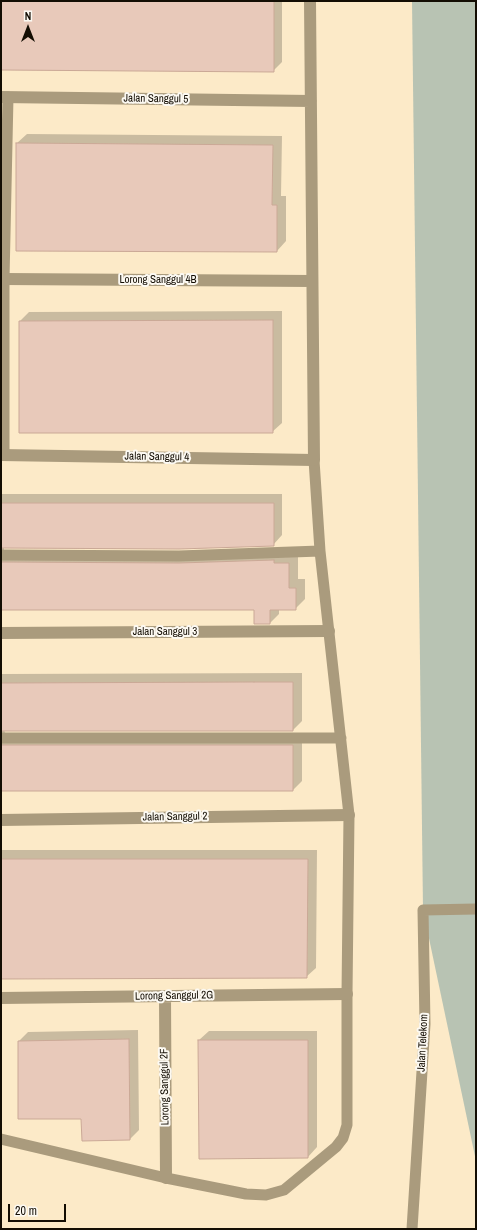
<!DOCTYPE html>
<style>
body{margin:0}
#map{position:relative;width:477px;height:1230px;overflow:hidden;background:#fceac8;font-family:"Archivo Narrow",sans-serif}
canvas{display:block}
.frame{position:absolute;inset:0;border:2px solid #130d03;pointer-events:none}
.north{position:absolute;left:8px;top:8px;width:40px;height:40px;-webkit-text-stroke:3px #fcf9f2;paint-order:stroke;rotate:0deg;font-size:11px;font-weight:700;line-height:16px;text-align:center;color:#130d03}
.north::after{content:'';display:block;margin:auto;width:14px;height:18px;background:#130d03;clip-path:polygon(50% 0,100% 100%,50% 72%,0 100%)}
.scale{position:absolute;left:8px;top:1204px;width:58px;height:18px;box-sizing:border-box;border:2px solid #130d03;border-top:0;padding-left:5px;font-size:12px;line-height:14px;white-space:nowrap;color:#130d03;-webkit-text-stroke:3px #fcf9f2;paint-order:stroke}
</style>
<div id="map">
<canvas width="477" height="1230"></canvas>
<div class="frame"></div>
<div class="north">N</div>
<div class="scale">20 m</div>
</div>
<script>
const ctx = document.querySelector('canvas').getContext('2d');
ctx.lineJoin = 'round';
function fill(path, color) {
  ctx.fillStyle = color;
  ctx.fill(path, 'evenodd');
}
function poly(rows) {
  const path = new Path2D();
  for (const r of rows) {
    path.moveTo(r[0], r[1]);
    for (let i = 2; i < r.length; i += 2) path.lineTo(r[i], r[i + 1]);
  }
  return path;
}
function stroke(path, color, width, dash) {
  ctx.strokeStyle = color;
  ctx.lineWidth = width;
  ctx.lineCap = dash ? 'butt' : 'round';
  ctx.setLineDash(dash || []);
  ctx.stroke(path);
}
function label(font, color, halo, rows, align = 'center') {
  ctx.font = font + ' "Archivo Narrow",sans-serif';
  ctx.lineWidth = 4;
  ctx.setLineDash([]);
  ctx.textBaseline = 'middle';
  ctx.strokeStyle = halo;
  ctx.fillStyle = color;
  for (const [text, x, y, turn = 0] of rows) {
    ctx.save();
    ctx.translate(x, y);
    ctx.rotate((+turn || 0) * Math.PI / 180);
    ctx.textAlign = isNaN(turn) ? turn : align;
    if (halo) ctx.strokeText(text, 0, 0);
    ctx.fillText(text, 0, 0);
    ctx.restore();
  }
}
const green = poly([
 [412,1,476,1,476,1161,423,910]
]);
const shadow = poly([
 [1,1,282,1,282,62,273,71,1,70],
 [27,134,282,136,281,196,286,196,286,241,277,251,17,250,17,143],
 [282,311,282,423,272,432,20,321,29,312],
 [1,494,282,494,282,535,273,545,4,547,4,550,298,554,298,579,305,579,305,599,295,609,279,609,279,614,270,623,255,609,1,608],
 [302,673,302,721,293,730,4,730,6,735,302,736,302,781,293,790,1,790,1,674],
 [1,850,317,850,316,968,306,977,1,978],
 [138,1030,139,1130,130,1139,82,1118,19,1041,28,1032],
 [209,1031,317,1031,317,1147,308,1157,199,1040]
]);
const building = poly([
 [1,1,274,1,274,72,1,70,1,1],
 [16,143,273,145,272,205,277,205,277,252,16,251,16,143],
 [273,320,273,433,19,433,19,321,273,320],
 [1,503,274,503,274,546,179,549,1,548,1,503],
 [274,560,274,563,289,563,289,588,296,588,296,610,270,610,270,624,254,624,254,610,1,610,1,562,179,563,274,560],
 [254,682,293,682,293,731,1,731,1,683,254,682],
 [1,745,293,745,293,791,1,791,1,745],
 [1,859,308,859,307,978,1,979,1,859],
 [129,1039,130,1140,82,1141,81,1119,18,1119,18,1041,129,1039],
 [198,1040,308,1040,308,1158,199,1159,198,1040]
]);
const lane = poly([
 [4,455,4,279,8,97],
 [1,555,179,556,320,551],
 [1,738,341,738],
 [1,1139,166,1178,246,1194,266,1195,284,1190,336,1147,343,1138,347,1125,347,994,349,815,320,551,314,460],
 [412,1229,425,1024,423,910,476,909]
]);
const street = poly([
 [1,97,311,101],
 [4,279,312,281],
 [1,455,314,460,310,1],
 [1,633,329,631],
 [1,820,349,815],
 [165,996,166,1178],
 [1,998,347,994]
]);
const streetNames = [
 ["Jalan Sanggul 5",156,99,1],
 ["Lorong Sanggul 4B",158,280],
 ["Jalan Sanggul 4",157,457,1],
 ["Jalan Sanggul 3",165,632],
 ["Jalan Sanggul 2",175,817,-1],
 ["Lorong Sanggul 2G",174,996,-1],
 ["Jalan Telekom",423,1043,-87],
 ["Lorong Sanggul 2F",165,1087,-91]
];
fill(green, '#b8c3b3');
fill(shadow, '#0003');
fill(building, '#e8c9ba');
stroke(building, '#caa896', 1);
stroke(lane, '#aa9b7d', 11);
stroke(street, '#aa9b7d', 12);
label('11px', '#130d03', '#fcf9f2', streetNames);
</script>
